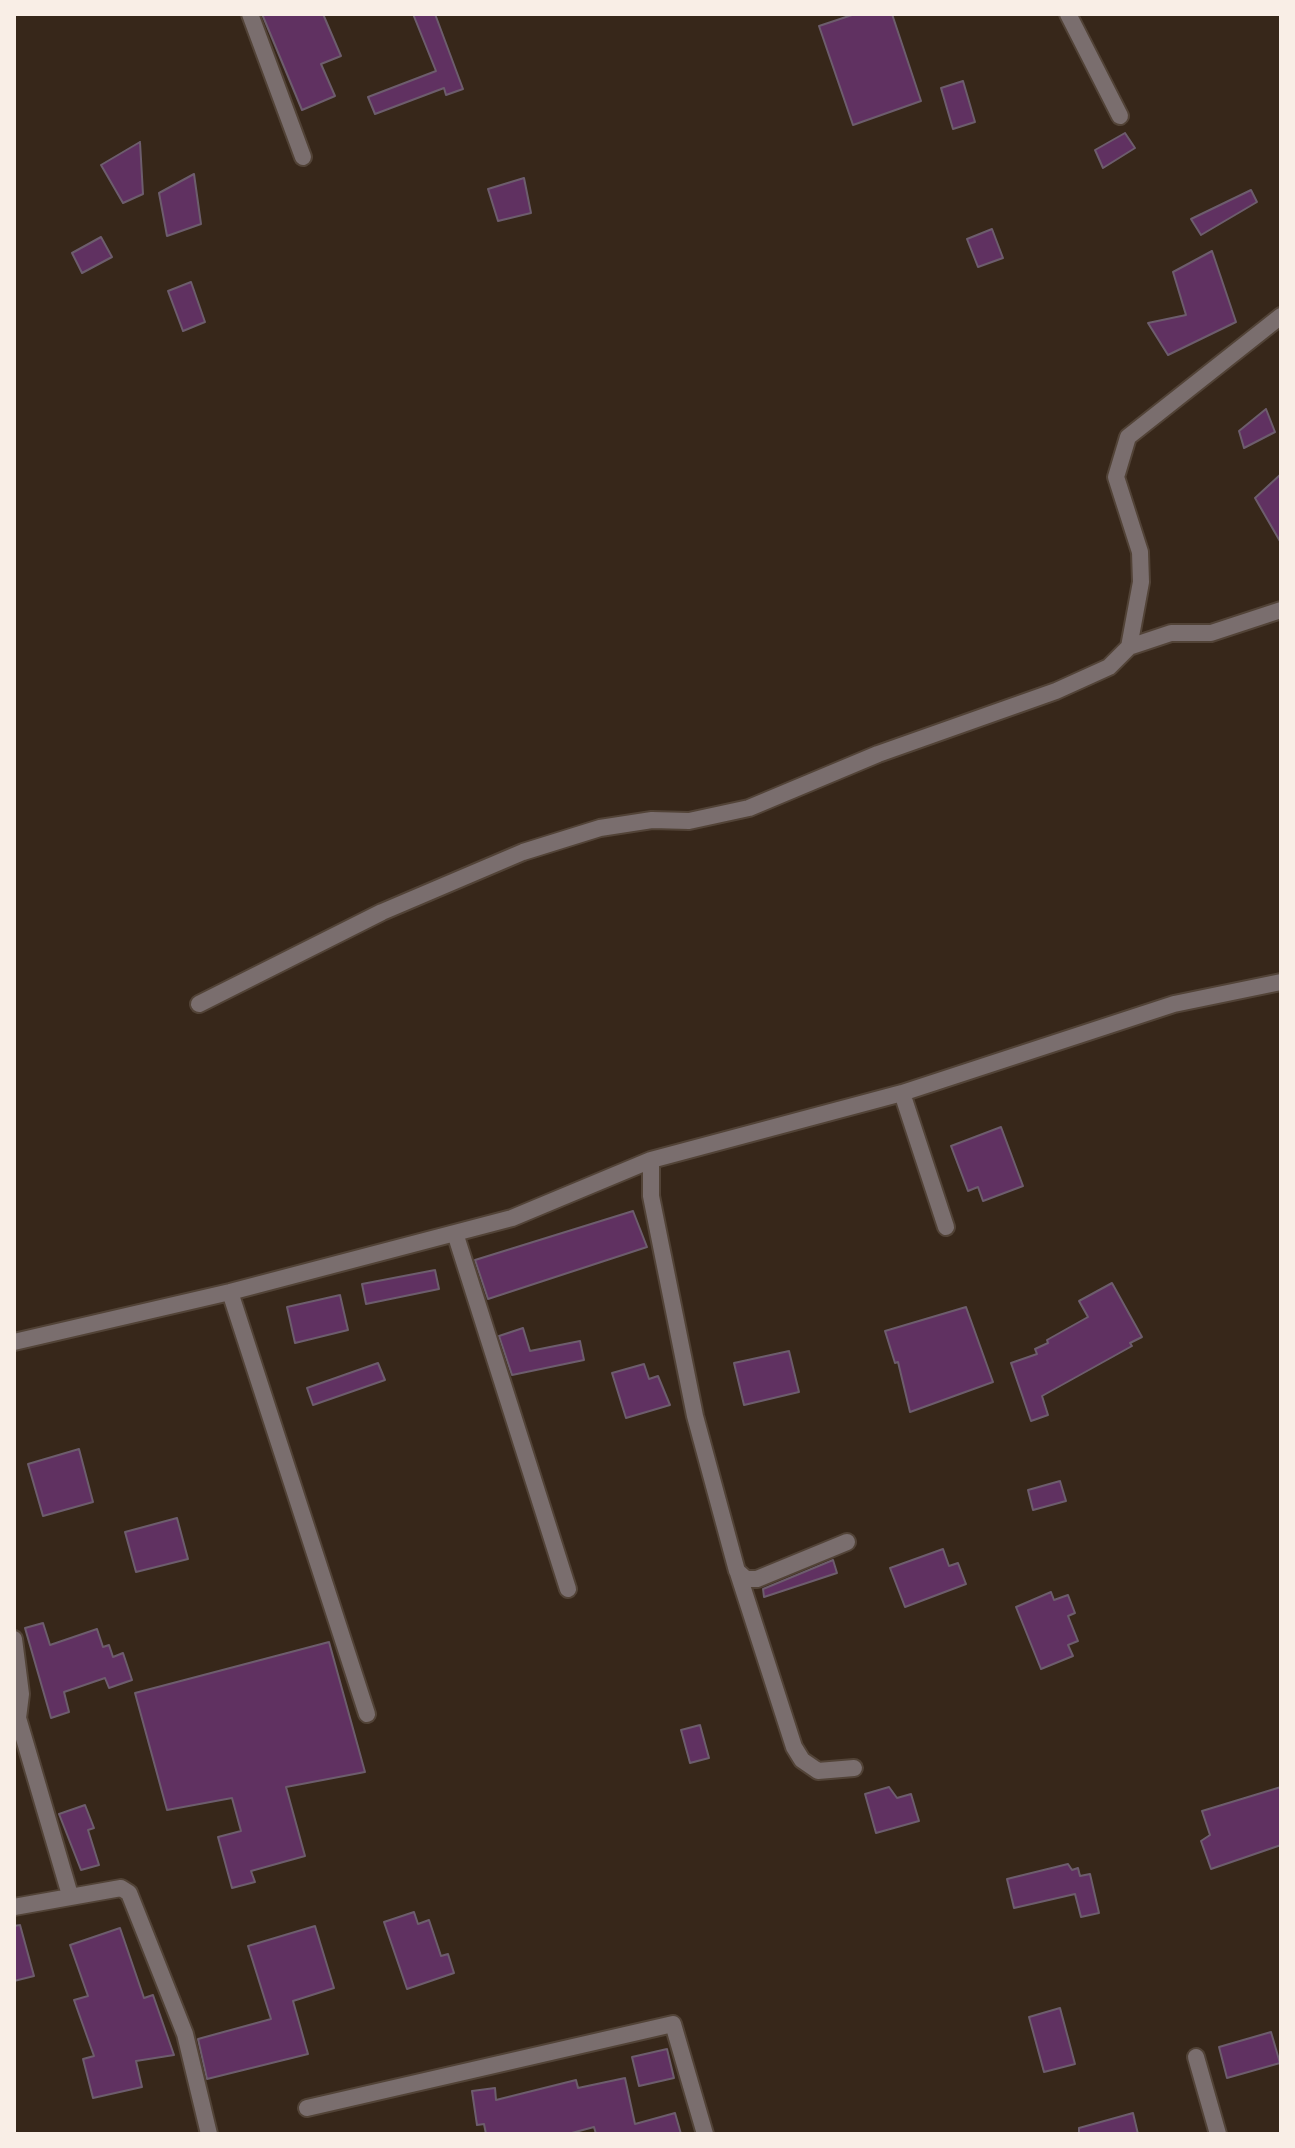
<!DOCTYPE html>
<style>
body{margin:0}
#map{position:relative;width:1295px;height:2148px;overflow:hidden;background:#37271a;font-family:"Titillium Web",sans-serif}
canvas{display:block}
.frame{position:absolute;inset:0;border:16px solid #f9eee6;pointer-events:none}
</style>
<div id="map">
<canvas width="1295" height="2148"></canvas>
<div class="frame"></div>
</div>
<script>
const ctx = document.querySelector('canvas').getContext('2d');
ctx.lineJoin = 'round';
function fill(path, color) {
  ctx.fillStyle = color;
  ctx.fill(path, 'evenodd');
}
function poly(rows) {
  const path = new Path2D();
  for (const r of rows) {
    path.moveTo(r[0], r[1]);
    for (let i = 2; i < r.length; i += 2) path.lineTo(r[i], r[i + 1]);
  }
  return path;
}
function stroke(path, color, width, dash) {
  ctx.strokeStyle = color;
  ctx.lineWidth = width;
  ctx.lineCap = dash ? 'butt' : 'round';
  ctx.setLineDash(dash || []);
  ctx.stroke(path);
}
const building = poly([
 [262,14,323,14,341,56,321,64,335,96,302,110,262,14],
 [413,14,435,14,463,89,446,95,444,88,375,114,368,97,436,71,413,14],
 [855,14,892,14,921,101,853,125,819,26,855,14],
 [963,81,975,122,953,129,941,88,963,81],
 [1125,133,1135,148,1103,168,1095,150,1125,133],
 [140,142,143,194,123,203,101,165,140,142],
 [194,174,201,224,167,236,159,193,194,174],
 [524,178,531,213,498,221,488,189,524,178],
 [1251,190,1257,202,1201,235,1191,219,1251,190],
 [992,229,1003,258,978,267,967,239,992,229],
 [101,237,112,257,82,273,72,253,101,237],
 [1212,251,1236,322,1168,355,1148,323,1186,315,1173,272,1212,251],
 [191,282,205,322,183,331,168,291,191,282],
 [1266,409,1275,432,1244,448,1239,431,1266,409],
 [1281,474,1281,543,1255,498,1281,474],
 [1001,1127,1023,1186,983,1201,978,1187,968,1191,951,1146,1001,1127],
 [633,1211,647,1247,488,1299,475,1260,633,1211],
 [435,1270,439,1289,366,1304,362,1284,435,1270],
 [1112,1283,1142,1337,1130,1343,1132,1346,1042,1396,1048,1415,1031,1421,1011,1363,1037,1354,1035,1349,1048,1343,1047,1340,1088,1317,1079,1301,1112,1283],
 [340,1295,348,1330,295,1343,287,1307,340,1295],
 [966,1307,993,1382,910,1412,898,1362,895,1363,885,1331,966,1307],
 [523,1328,530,1351,580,1341,584,1360,512,1375,499,1336,523,1328],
 [789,1351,799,1392,744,1405,734,1363,789,1351],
 [378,1363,385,1380,313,1405,307,1388,378,1363],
 [644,1364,649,1379,658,1376,670,1405,626,1418,612,1373,644,1364],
 [79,1449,93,1502,43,1516,28,1464,79,1449],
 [1060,1481,1066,1501,1033,1510,1028,1490,1060,1481],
 [177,1518,188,1559,136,1572,125,1532,177,1518],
 [943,1549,949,1566,958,1563,966,1584,905,1607,890,1568,943,1549],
 [833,1560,837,1573,764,1597,763,1589,833,1560],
 [1051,1592,1054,1600,1068,1595,1075,1613,1068,1616,1078,1641,1068,1645,1073,1656,1041,1669,1016,1607,1051,1592],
 [43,1623,50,1645,97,1629,103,1647,109,1645,113,1657,123,1653,132,1680,109,1688,105,1678,64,1692,69,1712,51,1718,25,1628,43,1623],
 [329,1642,365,1772,286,1787,305,1856,251,1871,255,1882,232,1888,218,1837,241,1831,232,1798,167,1810,135,1693,329,1642],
 [700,1725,709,1758,690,1763,681,1730,700,1725],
 [889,1787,897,1798,911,1794,919,1821,876,1833,865,1794,889,1787],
 [1281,1787,1281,1845,1211,1869,1201,1841,1210,1835,1202,1811,1281,1787],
 [85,1805,94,1828,88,1830,99,1865,81,1870,59,1814,85,1805],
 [1068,1864,1072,1870,1078,1868,1080,1876,1090,1874,1099,1913,1081,1917,1075,1894,1014,1908,1007,1879,1068,1864],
 [414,1912,418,1924,429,1920,441,1956,448,1954,454,1973,407,1989,384,1922,414,1912],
 [20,1925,34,1976,14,1981,14,1926,20,1925],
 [315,1926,334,1988,293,2001,308,2054,207,2079,198,2039,271,2019,248,1946,315,1926],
 [120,1928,144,1998,153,1995,174,2055,136,2061,142,2087,93,2098,83,2059,94,2056,74,2000,88,1996,70,1945,120,1928],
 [1060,2008,1075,2064,1044,2072,1029,2017,1060,2008],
 [1271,2032,1280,2063,1227,2078,1219,2047,1271,2032],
 [667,2049,674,2078,639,2086,632,2057,667,2049],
 [625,2078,635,2124,675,2113,681,2134,596,2134,594,2127,568,2134,486,2134,484,2124,477,2125,472,2091,495,2088,496,2100,576,2080,578,2088,625,2078],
 [1133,2113,1138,2134,1079,2134,1079,2128,1133,2113]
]);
const minor = poly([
 [250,14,303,157],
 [1068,14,1120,116],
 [1129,647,1171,633,1211,633,1281,610],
 [199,1004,382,912,523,852,600,828,652,820,689,821,749,808,878,754,1056,691,1109,667,1129,647,1141,582,1140,552,1116,477,1128,437,1281,316],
 [902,1093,946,1227],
 [651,1160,651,1196,695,1416,737,1571,746,1579,757,1579,847,1542],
 [455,1233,568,1589],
 [230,1292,367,1714],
 [14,1342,230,1292,512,1218,651,1160,902,1093,1174,1004,1281,982],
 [738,1573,794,1747,802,1760,818,1771,854,1768],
 [14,1639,21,1694,18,1718,70,1895],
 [14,1907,121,1888,129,1893,185,2034,209,2134],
 [1196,2057,1218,2134],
 [307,2108,673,2024,705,2134]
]);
fill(building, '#603161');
stroke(building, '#6d5d6d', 2);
stroke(minor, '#524337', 20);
stroke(minor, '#7a6e6e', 16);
</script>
